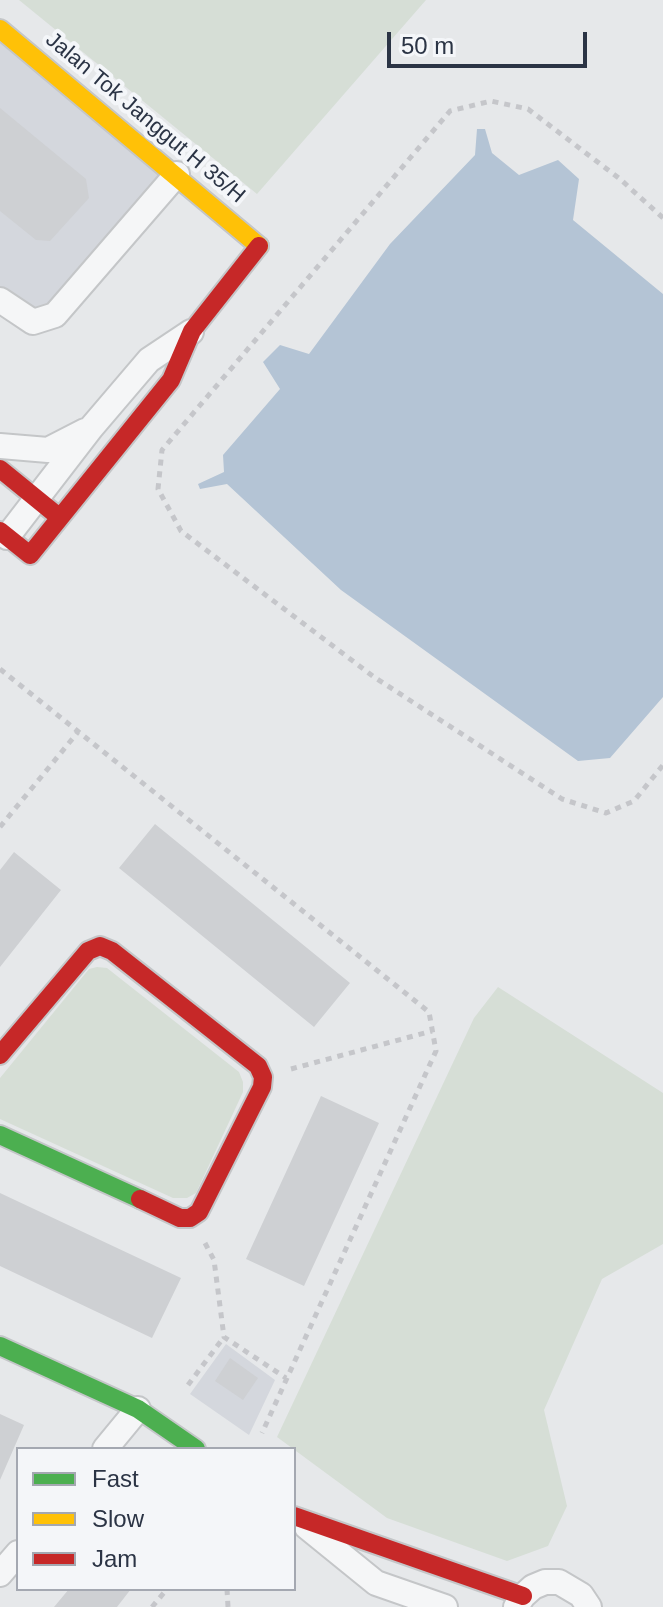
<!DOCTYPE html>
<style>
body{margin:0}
#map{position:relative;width:663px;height:1607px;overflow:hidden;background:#e6e8ea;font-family:Arial,sans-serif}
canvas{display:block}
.legend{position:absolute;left:16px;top:1447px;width:280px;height:144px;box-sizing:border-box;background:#f4f6f9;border:2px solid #a4a8b1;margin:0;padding:10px 14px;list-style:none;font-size:24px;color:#2b3445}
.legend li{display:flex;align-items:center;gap:16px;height:40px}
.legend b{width:40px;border:2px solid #a4a8b1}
.scale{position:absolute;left:387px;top:32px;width:200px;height:36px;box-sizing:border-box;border:4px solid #2b3445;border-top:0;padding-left:10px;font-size:24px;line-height:28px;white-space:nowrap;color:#2b3445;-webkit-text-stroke:6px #f4f6f9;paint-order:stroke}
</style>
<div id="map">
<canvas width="663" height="1607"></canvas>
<ul class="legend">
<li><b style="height:10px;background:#4caf50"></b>Fast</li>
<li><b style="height:10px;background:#ffc107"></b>Slow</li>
<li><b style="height:10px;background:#c62828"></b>Jam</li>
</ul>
<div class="scale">50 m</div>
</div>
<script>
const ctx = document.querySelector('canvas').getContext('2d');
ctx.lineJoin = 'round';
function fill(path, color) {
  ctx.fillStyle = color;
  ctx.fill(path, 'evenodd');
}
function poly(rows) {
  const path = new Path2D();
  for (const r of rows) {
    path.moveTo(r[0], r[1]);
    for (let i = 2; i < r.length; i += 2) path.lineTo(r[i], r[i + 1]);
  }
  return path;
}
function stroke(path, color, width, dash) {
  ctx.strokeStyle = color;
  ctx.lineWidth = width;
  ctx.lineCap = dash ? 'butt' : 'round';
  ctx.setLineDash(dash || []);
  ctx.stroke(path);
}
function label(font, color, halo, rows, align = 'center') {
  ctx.font = font + ' Arial,sans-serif';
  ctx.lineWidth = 8;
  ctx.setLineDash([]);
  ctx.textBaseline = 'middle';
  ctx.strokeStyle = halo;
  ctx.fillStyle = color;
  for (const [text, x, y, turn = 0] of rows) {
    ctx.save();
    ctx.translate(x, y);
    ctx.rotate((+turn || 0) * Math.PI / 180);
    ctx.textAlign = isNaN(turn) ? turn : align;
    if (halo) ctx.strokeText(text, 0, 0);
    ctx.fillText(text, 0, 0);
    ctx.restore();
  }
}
const built = poly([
 [0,42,161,175,48,308,33,312,0,288],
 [226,1344,275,1380,249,1435,190,1394]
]);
const green = poly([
 [19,0,426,0,257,194],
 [97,967,107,968,239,1072,243,1082,243,1092,196,1193,187,1198,173,1198,0,1119,0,1078,89,969],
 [498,987,663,1093,663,1244,602,1279,544,1410,567,1506,548,1546,507,1561,387,1518,277,1437,474,1018]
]);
const water = poly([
 [477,129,485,129,492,153,519,175,558,160,579,179,573,220,663,294,663,697,610,758,578,761,341,590,227,484,200,489,198,484,224,472,223,455,280,389,263,362,280,345,309,354,390,244,475,155]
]);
const building = poly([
 [0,108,86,179,89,198,50,241,36,240,0,211],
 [155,824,350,983,314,1027,119,868],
 [14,852,61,890,0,967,0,870],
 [321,1096,379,1123,304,1286,246,1259],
 [0,1193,181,1278,152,1338,0,1266],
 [230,1358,258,1378,243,1400,215,1381],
 [0,1414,24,1425,0,1480],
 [69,1589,131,1589,117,1607,54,1607]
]);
const path = poly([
 [663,218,620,179,528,109,491,101,450,111,162,450,158,489,181,531,374,677,562,799,606,813,634,801,663,765],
 [0,669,429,1012,436,1051,262,1433],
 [0,827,78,732],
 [291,1069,432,1031],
 [205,1243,214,1260,224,1337,286,1378],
 [188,1385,224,1337],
 [227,1589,228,1607],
 [152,1607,167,1589]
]);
const street = poly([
 [0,300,33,322,55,315,177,174],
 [0,446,48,450,85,431],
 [7,537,91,428,149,360,191,332],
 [105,1449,138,1409],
 [307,1527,376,1583,445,1607],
 [0,1574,18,1553],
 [516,1607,523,1596,533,1587,545,1582,559,1582,581,1595,589,1607]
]);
const fast = poly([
 [0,1135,140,1199],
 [0,1346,138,1409,196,1449]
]);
const slow = poly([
 [0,29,259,246]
]);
const jam = poly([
 [0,469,59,517],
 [0,531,30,555,171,380,192,331,259,246],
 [0,1055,88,951,100,946,112,951,258,1066,263,1077,262,1087,199,1212,190,1218,180,1218,140,1199],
 [294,1516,523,1596]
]);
const streetNames = [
 ["Jalan Tok Janggut H 35/H",145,118,40]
];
fill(built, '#d4d7dd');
fill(green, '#d6ded6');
fill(water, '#b4c4d5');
fill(building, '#ced0d3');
stroke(street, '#c4c6c8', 28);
stroke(fast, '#c4c6c8', 22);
stroke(slow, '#c4c6c8', 22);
stroke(jam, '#c4c6c8', 22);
stroke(path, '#c5c6ca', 5, [6, 6]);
stroke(street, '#f5f6f7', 24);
stroke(fast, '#4caf50', 18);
stroke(slow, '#ffc107', 18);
stroke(jam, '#c62828', 18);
label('22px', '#2b3445', '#f4f6f9', streetNames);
</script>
